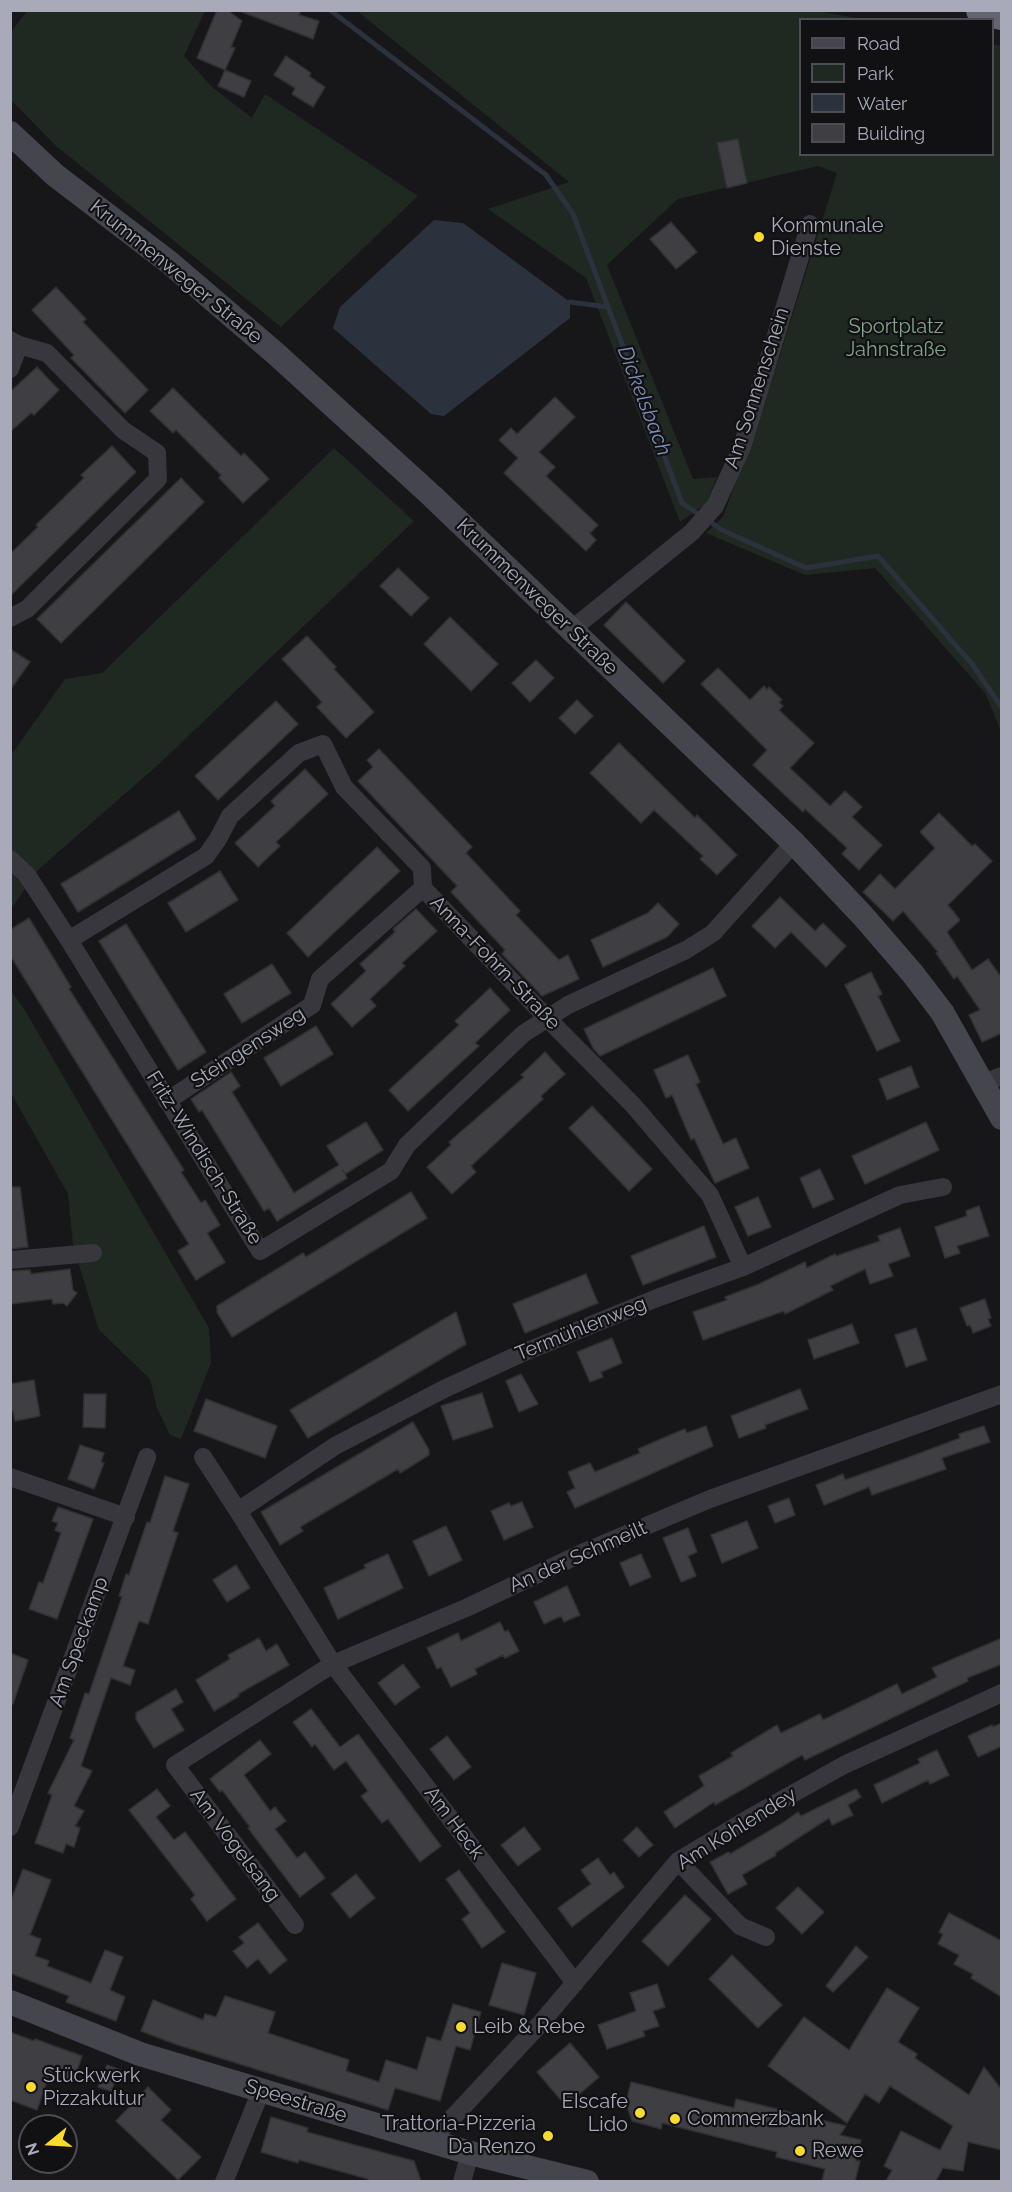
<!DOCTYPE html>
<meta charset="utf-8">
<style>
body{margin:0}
#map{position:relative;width:1012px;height:2192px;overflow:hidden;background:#171618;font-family:Raleway,sans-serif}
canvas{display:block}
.frame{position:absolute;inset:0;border:12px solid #a8aab9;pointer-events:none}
.legend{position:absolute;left:799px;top:18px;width:195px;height:138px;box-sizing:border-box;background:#111113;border:2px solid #4d4e55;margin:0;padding:8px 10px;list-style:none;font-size:18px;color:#a8aab9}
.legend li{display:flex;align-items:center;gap:12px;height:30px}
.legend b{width:30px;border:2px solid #4d4e55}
.north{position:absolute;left:18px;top:2114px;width:60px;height:60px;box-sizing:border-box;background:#111113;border:2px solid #4d4e55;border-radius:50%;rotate:252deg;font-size:16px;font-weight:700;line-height:24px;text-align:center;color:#a8aab9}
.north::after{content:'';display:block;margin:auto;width:21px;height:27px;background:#fadb2d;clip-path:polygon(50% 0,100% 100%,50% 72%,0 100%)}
</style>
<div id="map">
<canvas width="1012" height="2192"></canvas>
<div class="frame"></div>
<ul class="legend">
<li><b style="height:8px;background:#45454d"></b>Road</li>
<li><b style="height:16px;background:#202822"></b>Park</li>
<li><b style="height:16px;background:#2b323d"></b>Water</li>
<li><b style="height:16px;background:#3e3e43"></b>Building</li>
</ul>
<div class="north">N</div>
</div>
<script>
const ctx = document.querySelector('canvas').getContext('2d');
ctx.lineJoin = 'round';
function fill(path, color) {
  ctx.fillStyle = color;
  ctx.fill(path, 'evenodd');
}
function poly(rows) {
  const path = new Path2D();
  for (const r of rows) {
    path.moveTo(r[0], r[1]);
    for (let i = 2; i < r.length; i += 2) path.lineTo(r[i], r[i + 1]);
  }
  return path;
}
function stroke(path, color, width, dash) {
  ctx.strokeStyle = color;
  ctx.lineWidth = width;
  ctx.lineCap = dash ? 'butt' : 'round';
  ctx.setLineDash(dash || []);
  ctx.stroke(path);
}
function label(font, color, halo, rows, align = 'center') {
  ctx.font = font + ' Raleway,sans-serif';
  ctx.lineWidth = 4.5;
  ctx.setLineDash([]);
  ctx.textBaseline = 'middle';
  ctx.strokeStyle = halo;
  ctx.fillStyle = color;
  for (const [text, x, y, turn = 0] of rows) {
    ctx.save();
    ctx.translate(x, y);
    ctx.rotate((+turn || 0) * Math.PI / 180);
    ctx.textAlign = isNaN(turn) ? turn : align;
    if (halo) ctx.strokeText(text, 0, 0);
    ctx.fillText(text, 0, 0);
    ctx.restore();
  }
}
const green = poly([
 [813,10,861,19,800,20,800,154,992,154,993,44,1001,46,1001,731,985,693,875,568,805,575,706,533,723,517,764,406,837,173,818,166,678,199,607,265,693,479,717,477,706,504,680,522,586,278,488,209,569,182,357,11],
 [27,11,205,11,184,56,212,87,252,118,265,94,418,196,281,327,55,145,11,100,11,32],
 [334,448,414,521,159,764,39,869,11,909,11,755,65,679,102,673],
 [10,989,26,1012,209,1328,211,1363,181,1439,170,1435,157,1408,150,1379,99,1330,73,1246,68,1194,11,1093]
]);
const water = poly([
 [434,220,463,223,570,302,570,318,444,416,431,414,333,328,340,307]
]);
const stream = poly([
 [330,10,546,175,573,214,682,503,722,530,806,568,878,556,972,664,1002,708],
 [570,302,608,307]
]);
const building = poly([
 [217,10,227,10,242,21,231,47,235,48,225,70,197,58,217,10],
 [242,10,301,10,299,15,319,21,313,39,242,12,242,10],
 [286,56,311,73,309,76,325,87,313,107,292,94,295,88,274,75,286,56],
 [225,70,251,81,244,97,218,86,225,70],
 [738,139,747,183,727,188,717,143,738,139],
 [671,222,697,252,676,269,650,239,671,222],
 [56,287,86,319,83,322,148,390,125,413,71,358,74,355,32,310,56,287],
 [37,367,59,390,34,415,31,413,10,432,10,392,37,367],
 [173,388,241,456,244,453,269,479,243,503,219,478,221,475,176,430,173,433,150,411,173,388],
 [555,397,575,417,539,452,555,467,546,476,598,525,590,533,596,540,586,551,504,473,518,458,499,440,511,428,517,434,555,397],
 [112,446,136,472,10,596,10,554,38,527,36,525,84,478,81,475,112,446],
 [181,478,204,502,61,643,37,619,181,478],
 [398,568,429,598,411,616,380,586,398,568],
 [626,602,685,661,663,683,604,625,626,602],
 [450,617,498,664,471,691,424,644,450,617],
 [307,636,336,667,334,669,374,712,346,738,317,707,322,702,282,659,307,636],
 [10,649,30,662,10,690,10,649],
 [536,660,554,678,530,702,512,683,536,660],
 [718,668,750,700,764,686,767,690,769,687,782,700,779,702,783,706,779,710,814,743,790,768,830,806,845,791,862,807,852,817,882,845,859,870,842,854,847,848,805,809,803,812,753,765,767,750,701,684,718,668],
 [577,700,593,716,575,734,559,718,577,700],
 [276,701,298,724,218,800,195,776,276,701],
 [619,743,688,811,695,818,697,815,737,855,717,875,700,859,703,856,654,810,641,823,590,773,619,743],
 [379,749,472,847,466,853,520,911,516,915,559,960,568,955,579,979,542,996,502,954,505,950,451,892,457,886,358,781,373,767,367,760,379,749],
 [305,769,328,794,276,842,280,846,258,867,235,843,275,806,271,801,305,769],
 [179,811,196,839,78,912,61,884,179,811],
 [939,813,972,846,975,844,992,861,948,905,960,920,947,932,972,970,988,959,1002,978,1002,1033,982,1042,969,1015,980,1010,957,976,954,979,936,953,938,952,903,911,893,921,863,892,880,874,895,889,935,848,920,832,939,813],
 [377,847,400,871,308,957,287,933,377,847],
 [220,871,238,900,186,932,168,903,220,871],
 [780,897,815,931,823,923,846,946,826,967,791,932,775,948,752,926,780,897],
 [658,903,679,924,667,937,603,967,591,940,648,913,658,903],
 [416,909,437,931,402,963,405,966,370,999,376,1006,352,1027,331,1004,366,971,360,964,395,932,393,929,416,909],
 [29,918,71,987,69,989,184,1170,181,1172,201,1203,205,1200,220,1225,207,1233,225,1262,196,1280,178,1251,189,1244,10,955,10,930,29,918],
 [126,924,206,1052,178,1070,99,941,126,924],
 [272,964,291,993,242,1023,224,994,272,964],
 [713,968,726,996,600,1056,593,1048,584,1029,713,968],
 [871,972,882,994,878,996,900,1041,877,1051,845,985,871,972],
 [490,988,510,1010,475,1043,479,1046,408,1111,389,1090,459,1025,455,1021,490,988],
 [316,1026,333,1054,281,1086,264,1058,316,1026],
 [545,1052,565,1074,541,1096,543,1099,471,1166,476,1172,452,1194,427,1167,451,1145,449,1142,524,1077,521,1075,545,1052],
 [688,1055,700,1082,696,1084,723,1144,736,1138,749,1168,715,1183,694,1138,691,1140,672,1095,666,1098,654,1070,688,1055],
 [911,1066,919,1087,887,1100,879,1079,911,1066],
 [231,1072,240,1086,232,1092,294,1193,339,1165,327,1146,366,1122,383,1150,345,1174,343,1170,347,1178,277,1221,269,1208,264,1211,202,1110,199,1112,191,1099,231,1072],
 [592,1106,652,1169,629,1191,569,1128,592,1106],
 [926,1122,939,1150,865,1184,852,1156,926,1122],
 [820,1169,834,1199,813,1208,800,1178,820,1169],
 [10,1187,20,1187,28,1247,10,1249,10,1187],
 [411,1192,427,1218,232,1337,217,1312,217,1306,303,1253,306,1257,411,1192],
 [758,1197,771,1227,748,1236,735,1207,758,1197],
 [979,1206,989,1236,957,1246,960,1253,945,1258,935,1227,967,1216,966,1211,979,1206],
 [704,1226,716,1257,643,1285,631,1256,704,1226],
 [900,1228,910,1256,888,1264,893,1276,870,1284,865,1269,830,1286,833,1290,785,1314,784,1311,703,1340,693,1312,727,1300,725,1297,759,1284,805,1262,807,1268,835,1254,836,1256,880,1241,878,1236,900,1228],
 [70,1269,73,1290,77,1293,67,1306,63,1303,53,1304,52,1299,10,1304,10,1271,30,1270,31,1274,70,1269],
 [586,1274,598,1303,525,1333,513,1304,586,1274],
 [985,1299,991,1318,988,1319,991,1326,973,1333,970,1325,967,1326,960,1308,985,1299],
 [456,1312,466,1344,308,1438,290,1410,456,1312],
 [852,1324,859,1343,814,1359,808,1340,852,1324],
 [916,1328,927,1360,906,1367,895,1335,916,1328],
 [612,1338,622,1363,601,1372,603,1377,590,1382,577,1352,612,1338],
 [521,1374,538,1404,519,1412,506,1381,521,1374],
 [34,1380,40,1416,15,1421,13,1411,10,1411,10,1384,34,1380],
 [800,1389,808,1409,765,1425,766,1428,739,1438,731,1416,800,1389],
 [482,1393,493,1427,453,1440,441,1406,482,1393],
 [84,1394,106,1394,105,1428,83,1427,84,1394],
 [206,1399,277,1426,265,1458,194,1431,206,1399],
 [413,1422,429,1450,429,1455,400,1473,398,1469,300,1527,303,1531,280,1545,261,1512,413,1422],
 [706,1426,713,1446,575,1508,567,1492,575,1488,568,1472,590,1463,595,1472,640,1453,638,1449,675,1433,685,1429,687,1433,706,1426],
 [984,1426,990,1442,942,1458,946,1469,872,1495,869,1487,824,1505,816,1485,843,1474,845,1480,907,1458,960,1438,959,1434,984,1426],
 [80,1445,104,1453,101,1462,104,1463,94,1489,68,1479,80,1445],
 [165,1476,189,1484,173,1531,178,1533,148,1624,139,1621,123,1666,135,1670,130,1685,111,1678,81,1766,92,1771,74,1806,84,1811,75,1826,80,1828,74,1847,66,1844,63,1853,35,1843,52,1795,48,1793,74,1740,70,1738,85,1693,89,1694,122,1597,119,1596,126,1574,129,1575,147,1522,150,1523,165,1476],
 [789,1498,795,1515,775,1523,768,1506,789,1498],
 [522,1502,533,1527,504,1540,491,1511,509,1503,511,1506,522,1502],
 [58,1507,93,1519,57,1619,29,1609,39,1582,43,1583,61,1533,55,1530,58,1523,52,1521,58,1507],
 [747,1521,758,1548,722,1563,711,1535,747,1521],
 [446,1526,462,1560,429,1576,413,1541,446,1526],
 [688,1528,697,1552,688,1556,696,1576,681,1582,663,1538,688,1528],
 [388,1554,403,1588,338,1619,324,1588,366,1568,364,1565,388,1554],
 [641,1554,651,1577,630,1586,620,1563,641,1554],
 [236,1565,250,1588,227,1602,213,1580,236,1565],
 [567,1586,580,1615,564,1622,561,1616,544,1624,534,1602,567,1586],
 [500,1622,505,1632,508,1630,519,1651,505,1658,503,1655,475,1669,477,1674,451,1687,441,1667,437,1669,427,1648,458,1633,461,1641,500,1622],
 [259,1638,266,1651,277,1644,289,1665,238,1694,239,1696,214,1711,196,1680,230,1659,228,1655,259,1638],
 [1002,1638,1002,1664,967,1678,968,1681,805,1760,802,1755,715,1805,714,1802,675,1828,664,1812,704,1786,699,1776,733,1756,731,1753,777,1725,781,1733,820,1714,823,1720,897,1684,902,1694,937,1677,932,1668,1002,1638],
 [10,1653,28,1660,13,1704,10,1704,10,1653],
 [403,1664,420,1687,395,1705,378,1683,403,1664],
 [176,1689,183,1702,171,1709,184,1730,154,1748,136,1719,136,1713,176,1689],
 [311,1709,340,1747,358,1734,441,1846,420,1862,388,1819,382,1823,361,1796,368,1791,346,1761,334,1770,315,1744,312,1747,293,1722,311,1709],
 [1002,1723,1002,1746,978,1757,968,1736,992,1725,993,1727,1002,1723],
 [447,1736,471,1767,454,1780,430,1749,447,1736],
 [260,1740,271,1754,244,1775,270,1811,275,1807,286,1821,275,1829,297,1858,305,1852,325,1878,300,1897,248,1828,250,1827,222,1790,220,1792,210,1779,260,1740],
 [937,1750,949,1775,930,1784,928,1780,882,1803,874,1785,920,1763,918,1759,937,1750],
 [157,1789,170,1806,156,1817,174,1840,185,1832,236,1899,207,1921,191,1899,195,1895,129,1810,157,1789],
 [856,1789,861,1797,848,1805,853,1815,832,1825,829,1818,775,1853,776,1855,742,1875,747,1884,728,1894,710,1862,729,1852,730,1854,781,1824,798,1812,801,1816,856,1789],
 [524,1827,541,1849,518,1866,501,1845,524,1827],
 [637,1827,653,1845,639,1857,623,1840,637,1827],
 [598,1858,610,1875,614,1872,624,1887,572,1927,558,1908,591,1884,581,1870,598,1858],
 [23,1869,51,1880,30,1935,41,1939,35,1956,49,1961,47,1966,91,1983,105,1950,123,1957,110,1990,125,1997,116,2021,66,2002,69,1996,10,1973,10,1903,23,1869],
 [459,1870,505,1932,482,1948,462,1919,470,1913,446,1879,459,1870],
 [356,1874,375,1898,350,1918,331,1894,356,1874],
 [798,1887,824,1912,802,1934,776,1908,798,1887],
 [685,1895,711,1919,668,1966,642,1941,685,1895],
 [949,1913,1002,1941,1002,1997,971,1978,973,1974,954,1964,959,1955,938,1944,943,1934,939,1932,949,1913],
 [258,1923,287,1960,270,1974,258,1959,247,1968,233,1951,244,1943,239,1937,258,1923],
 [856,1946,868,1957,833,1992,826,1986,856,1946],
 [732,1955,782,2005,758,2028,709,1979,732,1955],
 [502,1963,536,1973,524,2015,489,2005,502,1963],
 [657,1984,665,2007,653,2011,659,2026,643,2031,645,2036,607,2049,598,2025,636,2011,630,1993,657,1984],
 [887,1988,919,2008,898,2042,917,2054,915,2058,969,2095,984,2067,1002,2090,1002,2150,968,2142,963,2171,943,2168,936,2181,886,2181,892,2170,884,2166,901,2131,940,2150,953,2126,890,2086,879,2103,865,2094,847,2123,768,2066,804,2017,849,2050,887,1988],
 [225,1996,275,2012,268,2033,349,2060,346,2071,379,2082,386,2060,417,2070,427,2037,441,2041,453,2004,481,2012,470,2050,456,2046,440,2101,395,2088,388,2110,175,2044,141,2031,153,2000,203,2020,205,2014,216,2017,225,1996],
 [10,2032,34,2041,35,2039,82,2056,73,2083,50,2073,37,2110,10,2100,10,2032],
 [570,2043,599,2077,566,2106,537,2072,570,2043],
 [107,2065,120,2070,111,2091,98,2087,107,2065],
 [631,2082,734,2108,736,2099,846,2126,840,2135,861,2140,856,2161,860,2161,855,2181,822,2181,825,2169,776,2157,777,2152,662,2123,661,2129,632,2121,626,2103,631,2082],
 [148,2087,171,2110,161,2120,201,2157,178,2180,116,2121,148,2087],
 [271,2117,308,2128,307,2132,414,2161,421,2181,367,2181,368,2179,299,2160,298,2163,261,2152,271,2117]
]);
const street = poly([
 [10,340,19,345,47,353,123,430,157,453,158,479,27,609,10,618],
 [10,369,19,345],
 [571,630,692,532,715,506,742,447,810,224],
 [10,859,27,875,69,940,260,1251,391,1171,407,1145,523,1034,568,1005,686,950,713,933,794,843],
 [69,940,206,856,218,839,230,816,299,753,323,744,344,787,422,868,423,888,547,1018,633,1105,710,1195,743,1267],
 [983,1083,1002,1076],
 [167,1101,312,1005,320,979,423,888],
 [10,1260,93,1253],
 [203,1457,238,1511,335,1446,444,1389,520,1354,657,1298,743,1267,900,1195,943,1187],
 [10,1477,126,1517],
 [238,1511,333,1664,575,1983],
 [10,1827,147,1457],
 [678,1861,740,1926,766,1937],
 [295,1925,175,1765,333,1664,466,1608,582,1553,710,1499,1002,1394],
 [430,2142,539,2025,678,1861,753,1816,844,1765,1002,1693],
 [224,2182,261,2091],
 [462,2182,470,2153]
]);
const secondary = poly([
 [10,133,55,175,170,263,275,353,432,496,794,843,863,916,913,974,942,1012,1002,1118],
 [10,2002,140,2054,470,2153,587,2182]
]);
const highway = poly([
 [982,10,1002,14]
]);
const markers = [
 [759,237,6,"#fadb2d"],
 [461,2027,6,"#fadb2d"],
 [31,2087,6,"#fadb2d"],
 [640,2113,6,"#fadb2d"],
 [675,2119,6,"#fadb2d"],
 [548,2136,6,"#fadb2d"],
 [800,2151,6,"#fadb2d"]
];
const poiNames = [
 ["Kommunale",771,226],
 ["Dienste",771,249],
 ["Leib & Rebe",473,2027],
 ["Stückwerk",43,2076],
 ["Pizzakultur",43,2099],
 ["EIscafe",628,2102,"right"],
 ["Lido",628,2125,"right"],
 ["Commerzbank",687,2119],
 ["Trattoria-Pizzeria",536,2124,"right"],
 ["Da Renzo",536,2147,"right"],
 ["Rewe",812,2151]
];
const streetNames = [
 ["Krummenweger Straße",176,272,39],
 ["Am Sonnenschein",757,388,-72],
 ["Krummenweger Straße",537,597,44],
 ["Anna-Fohrn-Straße",495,963,46],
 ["Steingensweg",248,1048,-33],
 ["Fritz-Windisch-Straße",204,1158,58],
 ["Termühlenweg",581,1329,-22],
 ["An der Schmeilt",578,1557,-24],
 ["Am Speckamp",79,1642,-70],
 ["Am Heck",454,1823,53],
 ["Am Kohlendey",737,1829,-32],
 ["Am Vogelsang",235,1845,53],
 ["Speestraße",296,2101,17]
];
const parkNames = [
 ["Sportplatz",896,327],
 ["Jahnstraße",896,350]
];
const waterNames = [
 ["Dickelsbach",644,401,69]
];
fill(green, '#202822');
fill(water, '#2b323d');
stroke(stream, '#2b323d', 5);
fill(building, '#3e3e43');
stroke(building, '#313034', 1.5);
stroke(street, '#37373d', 18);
stroke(secondary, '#45454d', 24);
stroke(highway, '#63646f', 32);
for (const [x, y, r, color] of markers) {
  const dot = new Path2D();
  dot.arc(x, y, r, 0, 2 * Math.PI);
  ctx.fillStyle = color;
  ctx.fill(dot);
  stroke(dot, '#111113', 2);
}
label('20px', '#a8aab9', '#111113', poiNames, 'left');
label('20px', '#a8aab9', '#111113', streetNames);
label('20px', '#7ea587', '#111113', parkNames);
label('italic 21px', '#7d90b5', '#111113', waterNames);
</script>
